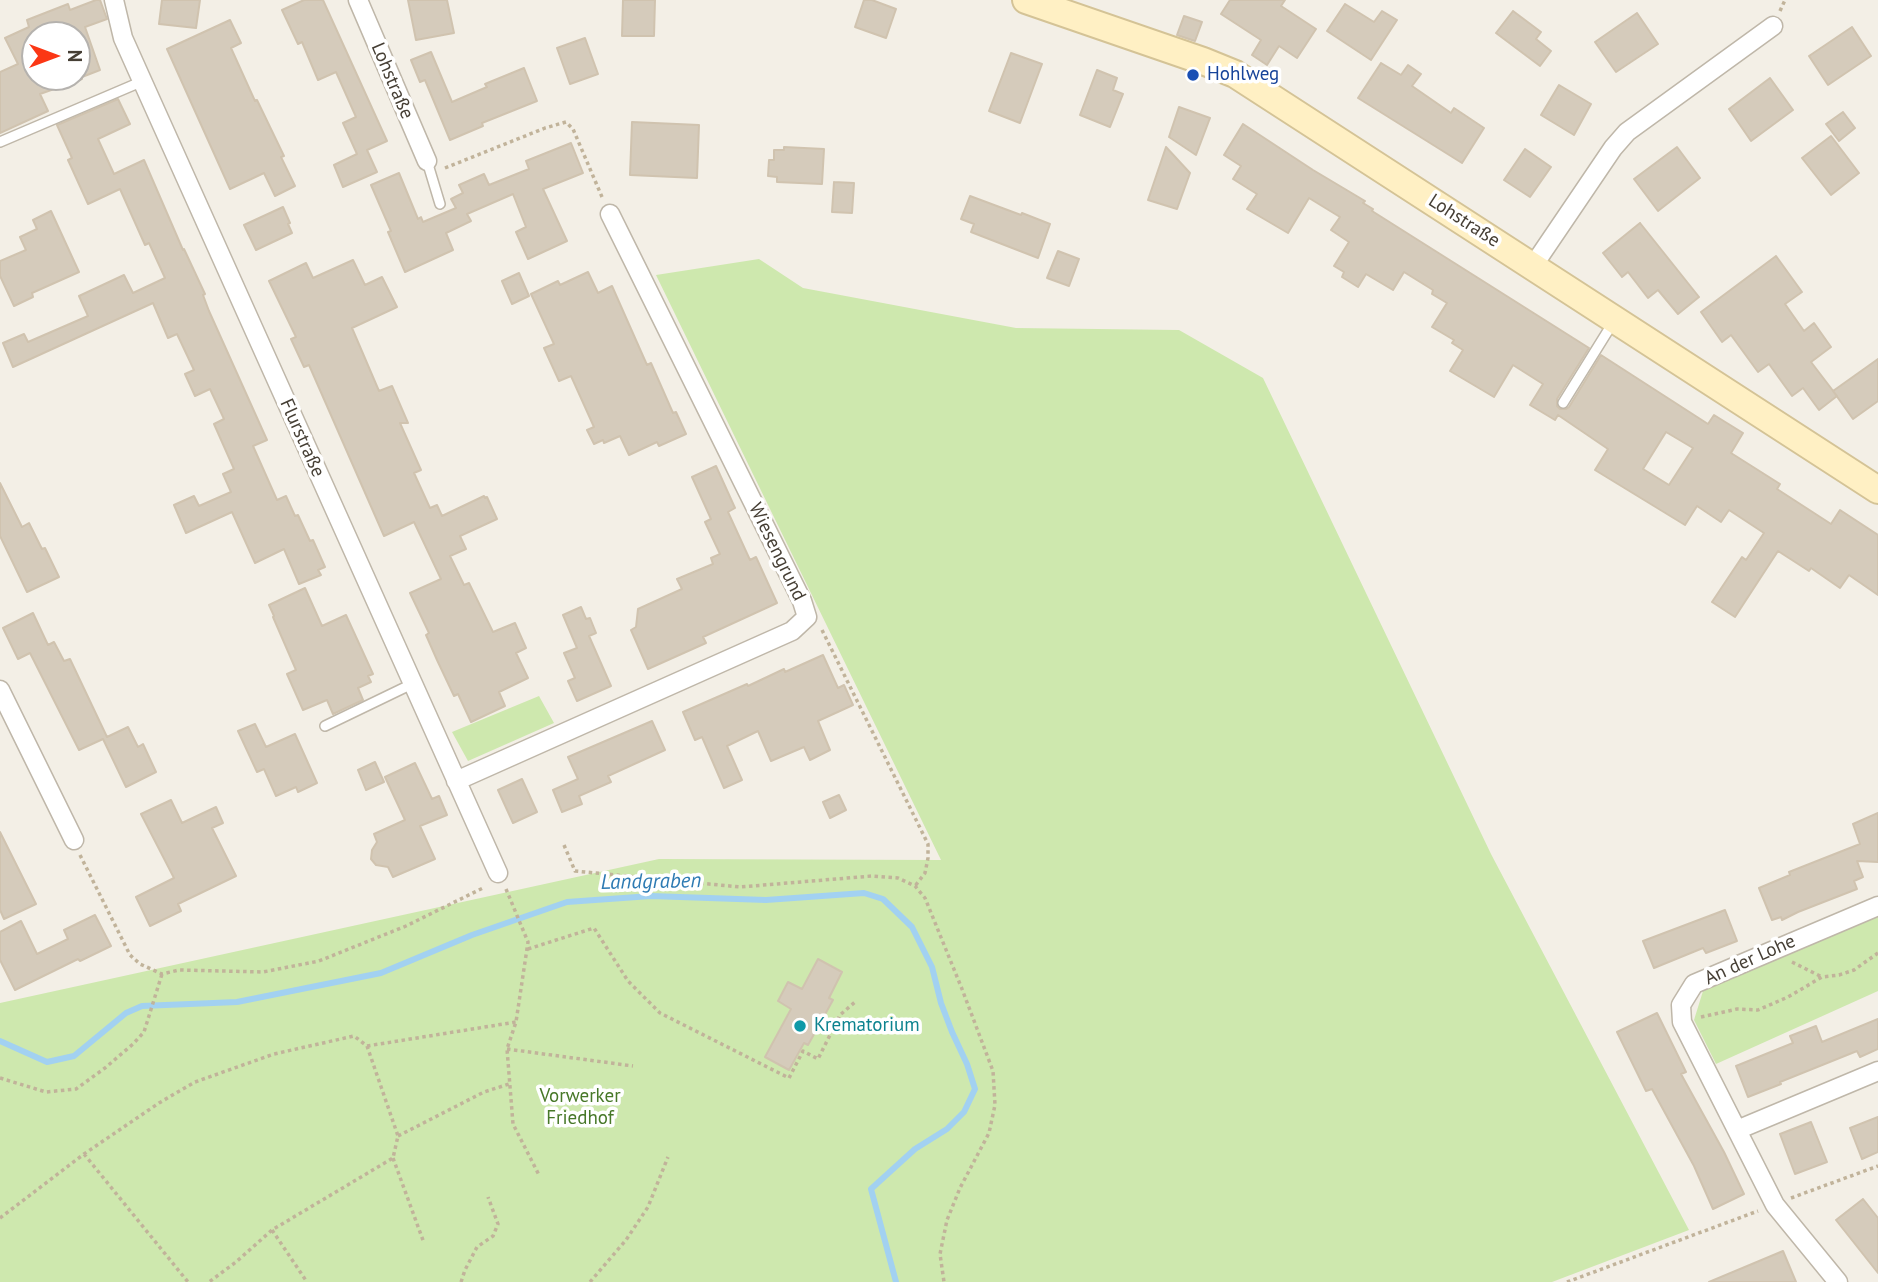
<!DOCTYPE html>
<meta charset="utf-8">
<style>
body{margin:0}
#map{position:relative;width:1878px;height:1282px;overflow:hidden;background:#f3efe6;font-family:"PT Sans",sans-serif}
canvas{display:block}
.north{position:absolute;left:21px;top:21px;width:70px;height:70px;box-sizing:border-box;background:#fff;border:2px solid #b5b2ae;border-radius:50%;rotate:90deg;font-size:19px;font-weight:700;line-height:28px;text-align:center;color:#463f35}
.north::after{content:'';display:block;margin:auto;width:24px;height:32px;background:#fb3715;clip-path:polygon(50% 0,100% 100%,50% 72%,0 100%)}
</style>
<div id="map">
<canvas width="1878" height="1282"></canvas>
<div class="north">N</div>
</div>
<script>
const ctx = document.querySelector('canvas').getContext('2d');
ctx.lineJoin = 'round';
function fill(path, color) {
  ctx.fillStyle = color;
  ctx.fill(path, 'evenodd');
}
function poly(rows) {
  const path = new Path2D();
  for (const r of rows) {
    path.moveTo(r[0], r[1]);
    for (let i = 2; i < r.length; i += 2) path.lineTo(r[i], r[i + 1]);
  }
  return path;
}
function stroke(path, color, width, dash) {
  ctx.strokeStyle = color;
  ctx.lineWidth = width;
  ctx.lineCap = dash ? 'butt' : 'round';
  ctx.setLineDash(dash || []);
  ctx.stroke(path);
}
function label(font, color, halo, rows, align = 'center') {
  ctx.font = font + ' "PT Sans",sans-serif';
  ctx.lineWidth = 7;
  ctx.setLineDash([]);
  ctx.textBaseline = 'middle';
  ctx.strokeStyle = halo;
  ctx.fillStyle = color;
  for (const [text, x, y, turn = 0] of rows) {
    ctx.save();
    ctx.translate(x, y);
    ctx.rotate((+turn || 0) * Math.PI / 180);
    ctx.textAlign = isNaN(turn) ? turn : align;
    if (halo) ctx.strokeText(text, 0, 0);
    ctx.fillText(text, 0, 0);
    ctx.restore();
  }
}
const green = poly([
 [759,259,803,288,1016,328,1179,330,1263,378,1491,854,1689,1230,1552,1282,0,1282,0,1003,659,859,941,860,656,275],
 [539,696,554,723,468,761,452,732],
 [1878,912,1878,991,1716,1064,1694,1020,1703,991,1780,953]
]);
const stream = poly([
 [0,1041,47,1062,74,1056,126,1013,142,1006,237,1002,381,973,472,935,567,902,651,896,766,900,864,893,883,899,912,927,932,967,941,1003,952,1032,967,1064,975,1089,964,1112,947,1129,915,1149,871,1189,896,1282]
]);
const building = poly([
 [96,0,100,0,107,19,85,27,100,70,82,77,82,79,40,94,48,111,0,133,0,72,18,64,5,38,29,27,27,20,68,4,70,10,96,0],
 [35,35,77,35,77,77,35,77,35,35],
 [162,0,200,0,196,28,159,24,162,0],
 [304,0,323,0,387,141,367,150,377,172,343,187,334,165,357,154,343,123,356,117,336,72,318,80,302,42,298,44,282,10,304,0],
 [408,0,447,0,454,33,416,40,408,0],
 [623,0,655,0,654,36,622,36,623,0],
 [864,0,872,0,896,9,886,38,855,27,864,0],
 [1230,0,1285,0,1281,6,1316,29,1297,58,1279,46,1267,65,1252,55,1261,40,1221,14,1230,0],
 [1345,4,1374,22,1382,11,1397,20,1371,60,1327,31,1345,4],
 [1513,11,1541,32,1536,39,1551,51,1540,66,1496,33,1513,11],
 [1637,13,1658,44,1616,72,1595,42,1637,13],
 [1184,16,1202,22,1195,41,1177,35,1184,16],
 [230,20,241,43,231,48,255,101,257,100,284,156,281,157,295,186,275,196,264,173,230,189,167,49,230,20],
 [1852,27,1871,56,1828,85,1809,56,1852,27],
 [585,38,598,74,570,84,557,48,585,38],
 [431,52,452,102,487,87,485,84,524,68,537,101,482,123,483,126,450,140,425,80,420,82,411,60,431,52],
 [1011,53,1042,64,1020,123,989,111,1011,53],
 [1381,63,1401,75,1408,65,1421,74,1412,86,1451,113,1454,108,1484,128,1462,163,1358,98,1381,63],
 [1097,70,1117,78,1113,90,1123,94,1110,127,1080,115,1097,70],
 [1770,78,1793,110,1751,141,1729,109,1770,78],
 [1559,85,1591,104,1574,135,1541,115,1559,85],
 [118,99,130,124,98,139,114,174,144,160,183,250,184,249,205,294,203,295,209,311,267,440,253,446,277,500,286,496,295,516,298,515,310,541,313,540,325,567,318,570,321,575,299,584,284,549,255,563,232,512,186,533,174,505,194,496,199,506,231,492,223,474,234,469,214,424,224,419,210,389,195,396,185,374,194,370,177,334,168,338,153,303,13,367,3,343,24,334,28,342,88,316,79,296,124,275,133,293,165,278,149,243,145,245,120,189,88,204,68,160,72,158,57,125,118,99],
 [1179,107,1210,118,1196,155,1169,137,1179,107],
 [1843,112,1855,128,1839,141,1826,124,1843,112],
 [632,122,699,125,697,178,630,175,632,122],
 [1243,124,1313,170,1365,201,1363,203,1373,209,1372,211,1589,348,1557,399,1557,406,1560,409,1566,409,1569,407,1601,355,1708,424,1714,415,1743,433,1731,453,1780,484,1777,489,1831,524,1840,510,1878,535,1878,595,1849,575,1840,588,1811,568,1809,571,1778,551,1735,617,1712,602,1742,557,1746,560,1764,533,1729,510,1721,522,1697,506,1685,525,1595,470,1608,449,1558,415,1555,420,1530,405,1543,384,1513,365,1494,397,1450,371,1463,350,1452,343,1454,340,1432,327,1447,303,1432,294,1433,290,1404,272,1393,290,1366,274,1358,287,1342,277,1344,272,1334,266,1349,242,1331,230,1340,217,1309,198,1288,233,1247,209,1257,194,1233,179,1241,166,1224,155,1243,124],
 [1666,432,1693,448,1669,485,1643,469,1666,432],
 [1831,136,1859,173,1831,195,1802,158,1831,136],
 [571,143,583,173,543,189,567,241,528,259,516,232,526,227,513,194,467,214,471,221,446,233,453,250,405,272,388,232,391,231,371,185,399,173,418,219,421,217,423,222,456,208,451,199,463,193,459,185,484,174,489,185,529,169,526,161,571,143],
 [784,147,824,149,822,184,777,182,777,177,768,176,769,160,774,160,774,150,784,150,784,147],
 [1166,147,1190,173,1177,209,1148,200,1166,147],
 [1677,147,1700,178,1658,211,1634,179,1677,147],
 [1525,149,1551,167,1530,197,1504,180,1525,149],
 [834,182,854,183,852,213,832,212,834,182],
 [970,196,1021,215,1022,213,1050,224,1038,258,971,232,974,224,961,219,970,196],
 [283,207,290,223,288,224,292,233,256,250,244,225,283,207],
 [51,211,79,272,32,293,33,297,14,306,0,276,0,261,26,250,20,237,37,229,33,220,51,211],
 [1640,223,1699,297,1678,314,1658,290,1648,298,1628,272,1622,277,1603,253,1640,223],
 [1058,251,1079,259,1069,286,1047,278,1058,251],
 [1776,256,1802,292,1785,304,1804,331,1814,323,1831,347,1811,362,1837,396,1819,410,1803,388,1792,396,1769,364,1758,372,1731,335,1722,342,1701,312,1776,256],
 [353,260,365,285,382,277,397,307,352,328,379,391,392,386,408,423,400,423,421,470,414,473,430,508,437,505,442,516,484,496,485,498,487,497,497,519,460,536,466,549,450,556,464,585,469,583,493,632,515,623,526,648,516,653,528,678,499,692,505,706,471,722,458,694,454,696,437,660,426,635,429,633,410,593,441,579,414,522,384,536,309,365,304,367,291,339,296,337,269,281,306,263,313,278,353,260],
 [588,272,598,293,612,286,647,365,651,363,673,413,676,412,686,434,659,446,657,442,629,455,620,436,604,443,603,440,594,444,587,430,594,427,571,376,559,381,544,348,554,344,531,294,558,281,560,285,588,272],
 [519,273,529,296,512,304,502,281,519,273],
 [1878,359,1878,401,1853,419,1833,391,1878,359],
 [716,466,735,508,728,512,750,560,756,557,777,603,703,637,706,643,648,669,631,630,636,627,638,609,682,589,677,579,713,564,711,558,720,554,705,522,711,519,692,477,716,466],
 [0,483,22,527,29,523,42,549,45,548,59,577,27,592,0,536,0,483],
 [305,588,322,626,346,615,373,674,368,676,371,682,358,688,363,700,333,714,327,700,303,710,287,674,296,670,273,617,274,616,269,605,305,588],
 [581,607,586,619,590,618,596,633,589,636,611,686,577,701,568,681,575,678,564,653,577,648,563,615,581,607],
 [33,613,48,645,54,642,64,661,70,659,107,737,128,727,138,747,143,744,156,772,126,787,103,739,79,750,30,653,18,659,3,628,33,613],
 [823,655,838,688,844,685,853,705,818,721,830,750,810,760,804,747,771,761,758,731,727,746,742,780,724,788,702,737,695,740,683,712,747,684,748,686,784,669,785,672,823,655],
 [652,721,665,750,608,776,611,782,579,796,582,804,562,812,553,790,578,779,568,757,652,721],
 [255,724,266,747,295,734,317,783,298,792,296,787,276,796,264,769,257,772,238,731,255,724],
 [375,762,384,782,366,790,358,770,375,762],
 [415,763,432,799,439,796,447,815,420,826,435,859,393,877,388,867,376,865,371,859,372,850,377,842,374,834,405,820,385,777,415,763],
 [522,779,537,812,513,823,498,790,522,779],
 [839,795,846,810,830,818,823,802,839,795],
 [171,800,182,823,216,807,223,823,212,828,236,876,178,904,181,911,150,926,136,897,174,878,141,814,171,800],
 [1878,813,1878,862,1857,861,1863,877,1854,881,1857,889,1798,912,1782,920,1781,917,1772,920,1759,888,1790,875,1789,872,1860,844,1853,824,1878,813],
 [0,832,36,904,4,919,0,910,0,832],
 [1725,910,1737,941,1706,953,1703,948,1654,968,1643,941,1725,910],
 [95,915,111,946,80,961,78,959,15,990,0,960,0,932,21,921,37,954,68,939,64,930,95,915],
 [818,959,842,972,829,998,833,1000,808,1045,804,1043,789,1070,765,1057,791,1009,778,1001,788,982,802,989,818,959],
 [1657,1013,1686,1072,1681,1074,1724,1152,1744,1194,1713,1209,1694,1166,1652,1089,1646,1091,1617,1032,1657,1013],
 [1878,1019,1878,1049,1860,1057,1857,1051,1780,1082,1781,1084,1748,1097,1736,1066,1793,1043,1790,1036,1816,1026,1822,1042,1878,1019],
 [1878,1117,1878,1152,1862,1159,1850,1128,1878,1117],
 [1811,1122,1827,1162,1795,1174,1780,1134,1811,1122],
 [1863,1199,1878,1218,1878,1273,1836,1220,1863,1199],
 [1783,1251,1796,1282,1709,1282,1783,1251]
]);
const path = poly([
 [1780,11,1785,0],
 [445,168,545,128,566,122,573,129,602,197],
 [822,630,928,844,928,858,925,873,915,886],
 [564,845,575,871,740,887,872,876,898,878,915,886,925,898,962,989,993,1071,995,1105,989,1133,960,1188,947,1220,940,1254,944,1282],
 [80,855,130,955,140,964,162,974,179,970,263,972,319,961,406,926,485,887],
 [506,889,528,942,516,1022,507,1049,513,1124,539,1175],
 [528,949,594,928,628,981,660,1013,789,1078,803,1051,818,1059,840,1015,855,1002],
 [1792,962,1822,977],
 [1701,1017,1737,1009,1758,1010,1788,997,1822,977,1839,975,1854,970,1878,953],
 [367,1046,516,1022],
 [507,1049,633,1066],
 [0,1078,46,1092,76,1089,105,1068,133,1044,144,1032,162,974],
 [398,1136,484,1092,509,1084],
 [84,1154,188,1282],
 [393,1158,424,1243],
 [1791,1198,1878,1166],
 [0,1218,84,1154,159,1103,195,1082,274,1054,354,1036,367,1046,398,1136,393,1158,272,1230,236,1262,209,1282],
 [272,1230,307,1282],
 [461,1282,465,1270,477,1247,493,1236,498,1224,488,1197],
 [590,1282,626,1240,648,1207,668,1157],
 [1567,1282,1758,1211]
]);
const service = poly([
 [0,142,143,81],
 [427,161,440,204],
 [1563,403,1614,321],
 [325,726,412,684]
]);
const minor = poly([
 [114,0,123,38,140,76,498,873],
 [358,0,427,161],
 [1533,266,1613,148,1627,132,1773,26],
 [0,690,74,840],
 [456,781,792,631,807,617,802,601,610,214],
 [1737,1130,1878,1071],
 [1838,1282,1775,1205,1682,1022,1681,1005,1694,984,1878,906]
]);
const secondary = poly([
 [1026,0,1203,61,1235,74,1878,490]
]);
const markers = [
 [1193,75,7,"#1a4fb4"],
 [800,1026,7,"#0f9aa8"]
];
const transitNames = [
 ["Hohlweg",1207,75]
];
const streetNames = [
 ["Lohstraße",392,81,67],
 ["Lohstraße",1464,221,33],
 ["Flurstraße",302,438,66],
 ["Wiesengrund",777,552,64],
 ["An der Lohe",1750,960,-24]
];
const cultureNames = [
 ["Krematorium",814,1026]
];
const parkNames = [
 ["Vorwerker",580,1097],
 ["Friedhof",580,1119]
];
const waterNames = [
 ["Landgraben",651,882,-1]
];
fill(green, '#cee8ae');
stroke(stream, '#a2d1f1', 6);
fill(building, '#d5cbbb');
stroke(building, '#d0c3af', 2);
stroke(service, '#bfb7a9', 12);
stroke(minor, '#bfb7a9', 21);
stroke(secondary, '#d4c396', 30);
stroke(path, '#c1b39a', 3.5, [3.5, 3.5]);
stroke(service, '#fff', 9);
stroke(minor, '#fff', 18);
stroke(secondary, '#fff0c4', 26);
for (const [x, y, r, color] of markers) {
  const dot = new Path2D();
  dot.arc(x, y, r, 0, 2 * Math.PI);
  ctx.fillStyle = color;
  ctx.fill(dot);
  stroke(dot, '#fff', 2.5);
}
label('19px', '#164399', '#fff', transitNames, 'left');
label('19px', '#463f35', '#fff', streetNames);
label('19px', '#0d838f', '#fff', cultureNames, 'left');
label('19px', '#477828', '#fff', parkNames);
label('italic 21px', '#2e7bb3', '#fff', waterNames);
</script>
